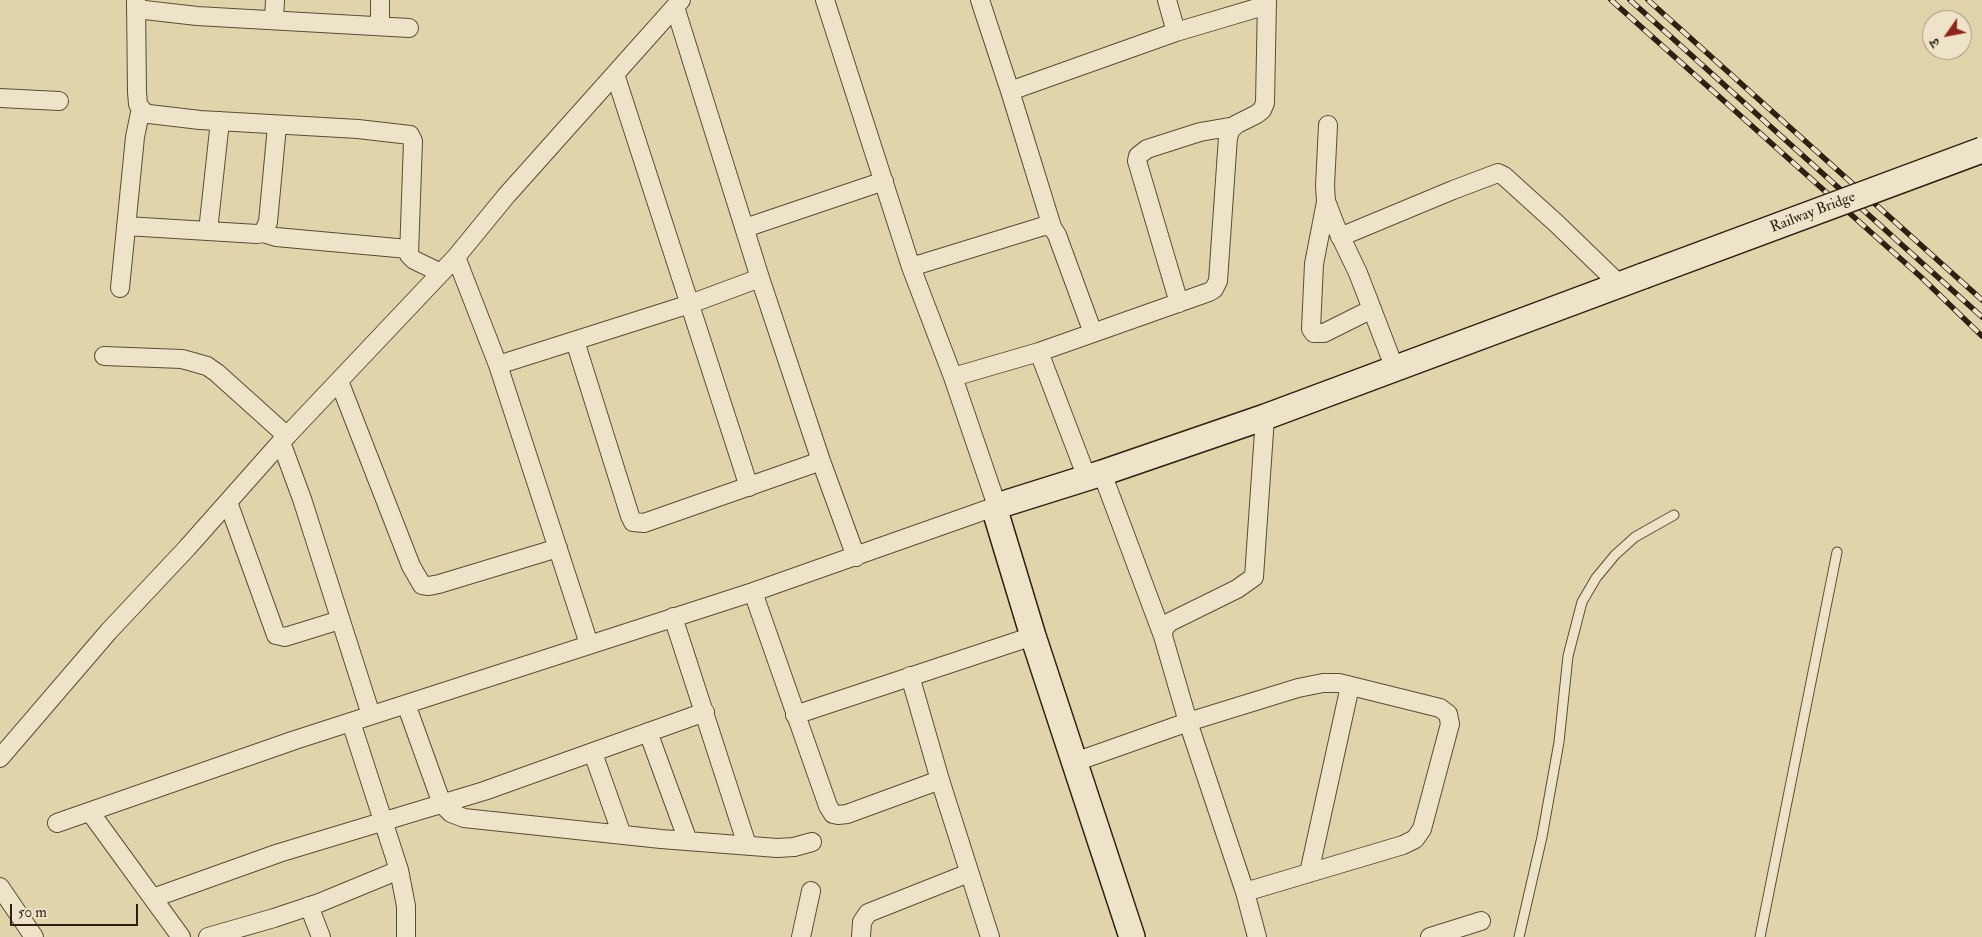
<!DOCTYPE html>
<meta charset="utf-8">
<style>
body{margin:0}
#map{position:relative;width:1982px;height:937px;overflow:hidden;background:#e2d4aa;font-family:"IM FELL Double Pica","Noto Serif Devanagari",serif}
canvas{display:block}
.north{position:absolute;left:1922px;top:10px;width:50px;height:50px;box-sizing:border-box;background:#ece3c8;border:1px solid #a0957f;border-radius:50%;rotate:237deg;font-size:14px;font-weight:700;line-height:20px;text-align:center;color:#2e1f12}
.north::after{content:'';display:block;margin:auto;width:18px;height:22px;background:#8f2418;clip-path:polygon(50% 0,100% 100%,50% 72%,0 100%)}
.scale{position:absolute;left:10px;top:904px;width:128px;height:22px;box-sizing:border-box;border:2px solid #2e1f12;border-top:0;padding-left:6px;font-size:15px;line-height:18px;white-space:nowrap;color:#2e1f12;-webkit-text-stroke:4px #ece3c8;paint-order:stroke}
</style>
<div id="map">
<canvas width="1982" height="937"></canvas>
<div class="north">उ</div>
<div class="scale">50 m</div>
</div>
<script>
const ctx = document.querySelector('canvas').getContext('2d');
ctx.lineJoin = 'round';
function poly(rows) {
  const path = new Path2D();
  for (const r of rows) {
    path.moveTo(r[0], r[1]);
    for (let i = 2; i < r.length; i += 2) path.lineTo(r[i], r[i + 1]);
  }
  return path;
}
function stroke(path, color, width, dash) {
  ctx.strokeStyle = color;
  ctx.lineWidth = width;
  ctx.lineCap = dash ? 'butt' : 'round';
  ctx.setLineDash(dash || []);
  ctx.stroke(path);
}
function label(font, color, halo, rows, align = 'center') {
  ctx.font = font + ' "IM FELL Double Pica",serif';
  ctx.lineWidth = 5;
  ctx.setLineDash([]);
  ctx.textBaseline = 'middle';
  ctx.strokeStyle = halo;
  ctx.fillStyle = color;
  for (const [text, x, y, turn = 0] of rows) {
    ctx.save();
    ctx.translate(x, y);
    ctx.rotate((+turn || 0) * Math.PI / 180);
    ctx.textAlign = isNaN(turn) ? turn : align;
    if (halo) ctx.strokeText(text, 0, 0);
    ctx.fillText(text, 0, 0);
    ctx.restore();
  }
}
const lane = poly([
 [1519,937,1542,837,1559,742,1568,656,1582,602,1596,578,1615,555,1635,537,1674,515],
 [1760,937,1837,552]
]);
const street = poly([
 [136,0,137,92,138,104,142,111,149,114,200,120,358,129,410,135,413,141,409,255,414,260,441,273],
 [980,0,1010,91,1052,227],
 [1167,0,1176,32],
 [675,7,760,278,821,461,856,557],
 [136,9,197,16,409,28],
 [274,19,275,0],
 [380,26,380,0],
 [615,74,749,487],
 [1010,91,1176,32,1267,5],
 [0,98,59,101],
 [1328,125,1325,186,1326,201,1336,227,1358,273,1395,369],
 [1326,202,1314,264,1311,329,1314,333,1324,333,1372,309],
 [126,226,257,234,263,233,268,222,277,126],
 [745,228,884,181],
 [208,231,220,121],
 [263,233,276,237,408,249],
 [1340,237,1453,190,1498,173,1504,176,1557,224,1620,285],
 [456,257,498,365,589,644],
 [911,267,1044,226,1052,227,1057,235,1093,333,1209,292,1214,289,1218,281,1228,137,1231,129,1237,124,1257,114,1262,110,1265,103,1267,0],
 [120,288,135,137,141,108],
 [1179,303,1137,161,1138,156,1147,149,1200,132,1235,126],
 [575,341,630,516,633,522,644,523,821,461],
 [1039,352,1087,478],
 [104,356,182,359,207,366,217,373,287,436],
 [498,365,690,304,760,278],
 [953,377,1039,352,1093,333],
 [339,381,411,566,422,585,429,586,439,584,558,548],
 [281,442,302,499,371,715],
 [1102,473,1163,636],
 [228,502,276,635,285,637,340,620],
 [753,592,828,806,833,814,838,815,847,814,940,780],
 [673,617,747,845],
 [910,676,940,780,990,937],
 [406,704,442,804,451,813,464,818,661,839,777,848,794,847,812,842],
 [795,715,1033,636],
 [351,722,399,870,406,906,406,937],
 [648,732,688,841],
 [593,753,622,835],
 [0,758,109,631,187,548,281,442,456,257,506,196,681,0],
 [1075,762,1188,722,1298,688,1323,683,1339,683,1440,708,1448,714,1450,724,1422,829,1415,839,1403,845,1245,892],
 [90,812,181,937],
 [57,823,295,740,753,592,997,506,953,377,911,267,825,0],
 [1309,873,1350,686],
 [0,887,34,937],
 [153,898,279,853,484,791,705,712],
 [309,906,321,937],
 [208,937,274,918,319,903,399,870],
 [801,937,811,891],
 [861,937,862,922,868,913,969,873],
 [1257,937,1245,892,1188,722,1163,636,1164,628,1170,622,1237,589,1254,577,1265,417],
 [1430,937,1481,921]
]);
const secondary = poly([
 [1132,937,1033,636,997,517,997,506,1102,473,1265,417,1643,276]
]);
const rail = poly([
 [1611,0,1921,277,1982,336],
 [1630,0,1982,317],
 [1648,0,1982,300]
]);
const secondaryBridge = poly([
 [1643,276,1982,150]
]);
const streetNames = [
 ["Railway Bridge",1813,213,-21]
];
stroke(lane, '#5b4c38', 11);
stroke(street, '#5b4c38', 20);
stroke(secondary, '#2e1f12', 28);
stroke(lane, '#ece3c8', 9);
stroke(street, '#ece3c8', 18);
stroke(secondary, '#ece3c8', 25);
stroke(rail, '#2e1f12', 5.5);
stroke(rail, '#ece3c8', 4, [11]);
stroke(secondaryBridge, '#2e1f12', 28, []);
stroke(secondaryBridge, '#ece3c8', 25);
label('15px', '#2e1f12', '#ece3c8', streetNames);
</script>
